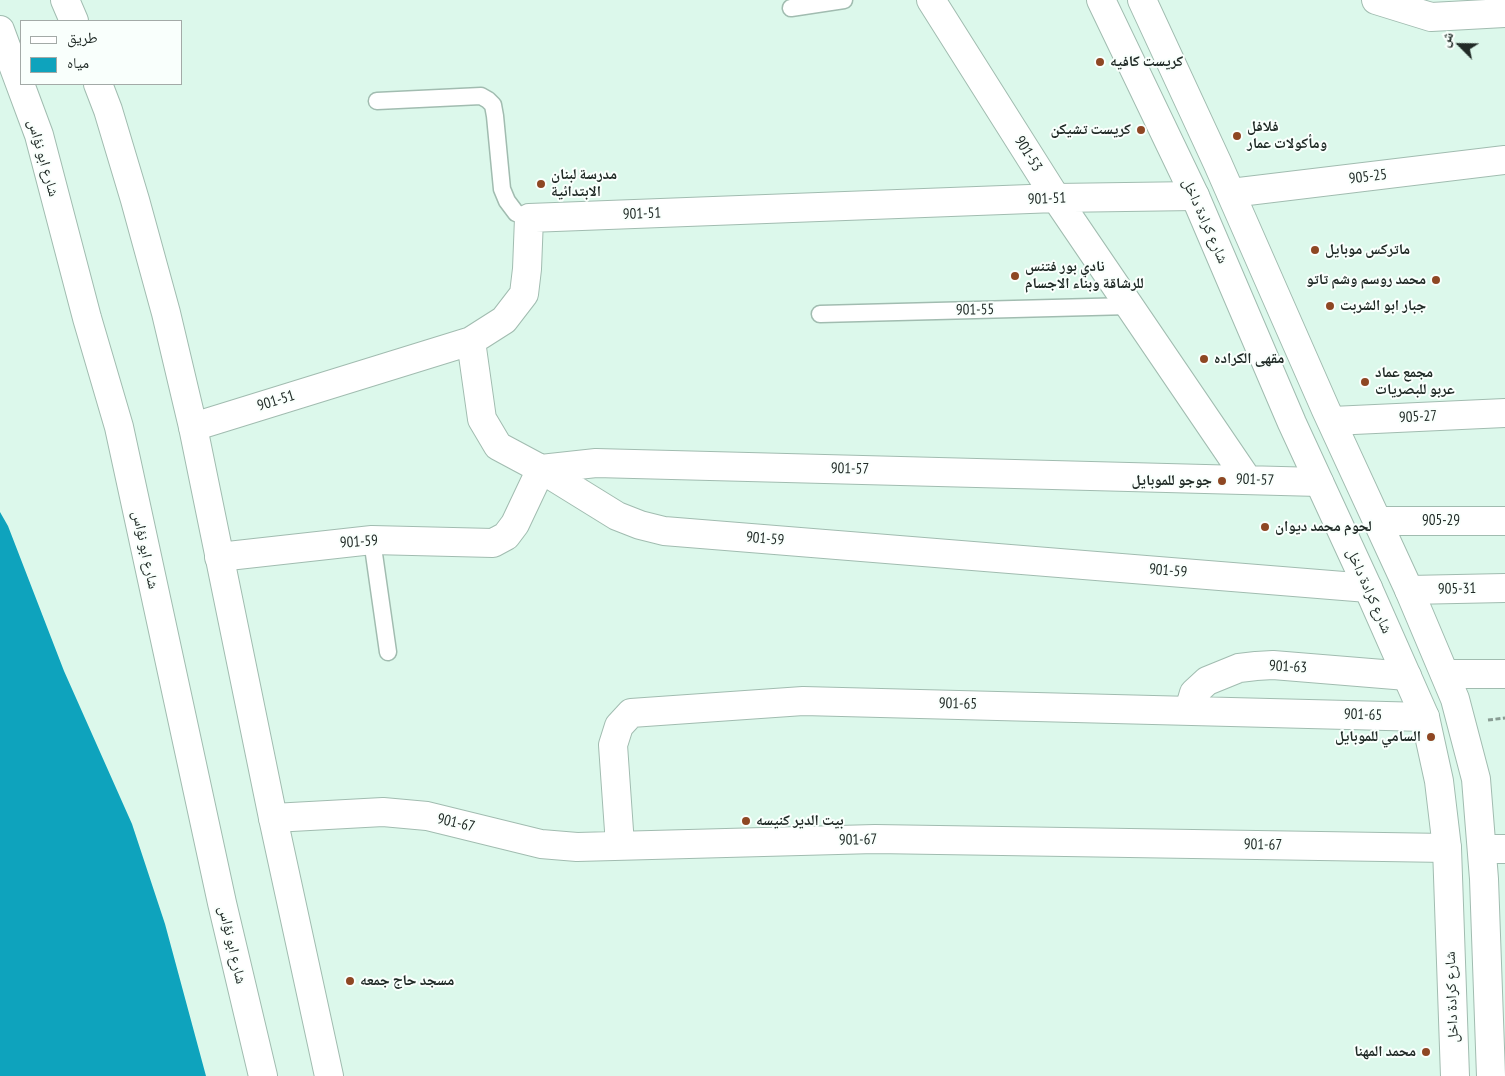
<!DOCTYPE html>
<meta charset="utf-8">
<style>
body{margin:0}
#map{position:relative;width:1505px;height:1076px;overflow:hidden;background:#dcf8eb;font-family:"PT Sans Narrow","Noto Naskh Arabic",sans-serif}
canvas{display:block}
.legend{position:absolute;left:20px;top:20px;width:162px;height:65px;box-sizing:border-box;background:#f9fffc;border:1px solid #a3aaa7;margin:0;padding:6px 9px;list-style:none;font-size:15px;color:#212b27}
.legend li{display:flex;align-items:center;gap:10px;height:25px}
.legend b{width:25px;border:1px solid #a3aaa7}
.north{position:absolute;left:1435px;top:20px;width:50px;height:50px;-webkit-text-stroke:4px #f9fffc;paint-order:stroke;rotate:293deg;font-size:14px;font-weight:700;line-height:20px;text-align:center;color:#212b27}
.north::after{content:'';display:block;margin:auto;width:18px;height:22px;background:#212b27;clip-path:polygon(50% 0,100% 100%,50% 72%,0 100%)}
</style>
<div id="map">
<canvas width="1505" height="1076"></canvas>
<ul class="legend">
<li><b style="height:6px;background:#fff"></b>طريق</li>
<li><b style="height:14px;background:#0ea3bd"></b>مياه</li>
</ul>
<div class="north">ش</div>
</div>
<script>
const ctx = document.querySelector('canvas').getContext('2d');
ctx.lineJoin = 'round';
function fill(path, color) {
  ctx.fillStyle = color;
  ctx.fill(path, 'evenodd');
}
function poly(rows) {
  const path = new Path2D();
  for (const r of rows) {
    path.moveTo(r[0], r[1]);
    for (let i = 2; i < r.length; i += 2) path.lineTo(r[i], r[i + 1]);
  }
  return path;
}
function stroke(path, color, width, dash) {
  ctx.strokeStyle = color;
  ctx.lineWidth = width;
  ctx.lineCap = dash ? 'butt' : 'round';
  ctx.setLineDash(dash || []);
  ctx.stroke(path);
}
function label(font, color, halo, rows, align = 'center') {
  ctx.font = font + ' "PT Sans Narrow","Noto Naskh Arabic",sans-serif';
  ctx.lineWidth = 4;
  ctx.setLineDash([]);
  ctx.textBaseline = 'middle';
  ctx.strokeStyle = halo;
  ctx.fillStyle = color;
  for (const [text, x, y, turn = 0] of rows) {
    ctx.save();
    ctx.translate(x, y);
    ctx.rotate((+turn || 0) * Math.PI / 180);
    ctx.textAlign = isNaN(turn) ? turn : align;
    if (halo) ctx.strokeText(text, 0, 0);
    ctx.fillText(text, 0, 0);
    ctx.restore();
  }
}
const water = poly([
 [0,512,8,526,64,671,132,824,165,924,206,1076,0,1076]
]);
const path = poly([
 [1488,720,1505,718]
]);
const lane = poly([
 [791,8,844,0],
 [377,101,481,96,488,100,493,105,495,116,502,189,507,201,516,213,529,218],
 [820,314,1130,306],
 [372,540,388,652]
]);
const street = poly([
 [931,0,1056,198,1247,479],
 [1376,0,1431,17,1505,13],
 [1231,193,1505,160],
 [471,341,482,419,498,446,541,469,596,463,1319,482],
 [1332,421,1505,413],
 [193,427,471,341,504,320,524,294,527,269,529,218,1056,198,1195,196],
 [1378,521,1505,521],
 [219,557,372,540,493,543,506,536,515,524,541,469,617,516,640,525,664,531,1368,588],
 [1409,590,1505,588],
 [1445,674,1505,674],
 [1189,710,1194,693,1207,681,1239,668,1256,666,1273,665,1407,676],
 [273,818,383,812,427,816,541,844,577,847,875,839,1447,848],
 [620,845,613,745,619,726,631,713,803,701,1425,717],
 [1482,849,1505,849]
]);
const secondary = poly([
 [1101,0,1195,196,1292,423,1368,588,1425,717,1439,781,1447,848,1455,1076],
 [1142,0,1217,162,1326,410,1409,590,1455,699,1476,779,1484,879,1491,1076]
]);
const primary = poly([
 [65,0,74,21],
 [0,30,39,135,87,318,119,427,222,903,263,1076],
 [98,84,108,110,135,200,166,313,193,427,273,818,329,1076]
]);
const markers = [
 [1100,62,5,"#8e4723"],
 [1141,130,5,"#8e4723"],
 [1237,136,5,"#8e4723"],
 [541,184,5,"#8e4723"],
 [1315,250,5,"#8e4723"],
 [1015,276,5,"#8e4723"],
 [1436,280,5,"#8e4723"],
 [1330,306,5,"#8e4723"],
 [1204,359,5,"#8e4723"],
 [1365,382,5,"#8e4723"],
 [1222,481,5,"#8e4723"],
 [1265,527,5,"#8e4723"],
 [1431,737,5,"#8e4723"],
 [746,821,5,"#8e4723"],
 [350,981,5,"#8e4723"],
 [1426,1052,5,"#8e4723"]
];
const poiNames = [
 ["كريست كافيه",1110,62],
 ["فلافل",1247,127],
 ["ومأكولات عمار",1247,144],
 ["كريست تشيكن",1131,130,"right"],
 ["مدرسة لبنان",551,175],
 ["الابتدائية",551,192],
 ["ماتركس موبايل",1325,250],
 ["نادي بور فتنس",1025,267],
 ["للرشاقة وبناء الاجسام",1025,284],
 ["محمد روسم وشم تاتو",1426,280,"right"],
 ["جبار ابو الشربت",1340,306],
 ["مقهى الكراده",1214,359],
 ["مجمع عماد",1375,373],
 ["عربو للبصريات",1375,390],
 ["جوجو للموبايل",1212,481,"right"],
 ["لحوم محمد ديوان",1275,527],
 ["السامي للموبايل",1421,737,"right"],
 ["بيت الدير كنيسه",756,821],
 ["مسجد حاج جمعه",360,981],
 ["محمد المهنا",1416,1052,"right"]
];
const streetNames = [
 ["901-53",1028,154,58],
 ["شارع ابو نؤاس",43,158,74],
 ["905-25",1368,177,-7],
 ["901-51",1047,199,-2],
 ["901-51",642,214,-2],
 ["شارع كرادة داخل",1205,221,66],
 ["901-55",975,310,-1],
 ["901-51",276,401,-17],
 ["905-27",1418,417,-3],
 ["901-57",850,469,1],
 ["901-57",1255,480,2],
 ["905-29",1441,521],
 ["901-59",765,539,5],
 ["901-59",359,542,-4],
 ["شارع ابو نؤاس",145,550,78],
 ["901-59",1168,571,5],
 ["905-31",1457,589,-1],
 ["شارع كرادة داخل",1369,591,66],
 ["901-63",1288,667,3],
 ["901-65",958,704,1],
 ["901-65",1363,715,2],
 ["901-67",456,823,13],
 ["901-67",858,840,-1],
 ["901-67",1263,845,1],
 ["شارع ابو نؤاس",232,945,77],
 ["شارع كرادة داخل",1452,997,-92]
];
fill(water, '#0ea3bd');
stroke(lane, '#a1bcb0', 19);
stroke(street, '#a1bcb0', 30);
stroke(secondary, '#a1bcb0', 30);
stroke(primary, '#a1bcb0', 30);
stroke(path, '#889c93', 3, [5, 2.5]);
stroke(lane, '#fff', 16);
stroke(street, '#fff', 28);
stroke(secondary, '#fff', 28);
stroke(primary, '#fff', 28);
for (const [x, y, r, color] of markers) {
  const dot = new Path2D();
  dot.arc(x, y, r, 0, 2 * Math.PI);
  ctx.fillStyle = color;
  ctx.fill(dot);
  stroke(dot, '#f9fffc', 2);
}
label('bold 15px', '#212b27', '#f9fffc', poiNames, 'left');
label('15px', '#212b27', '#f9fffc', streetNames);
</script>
